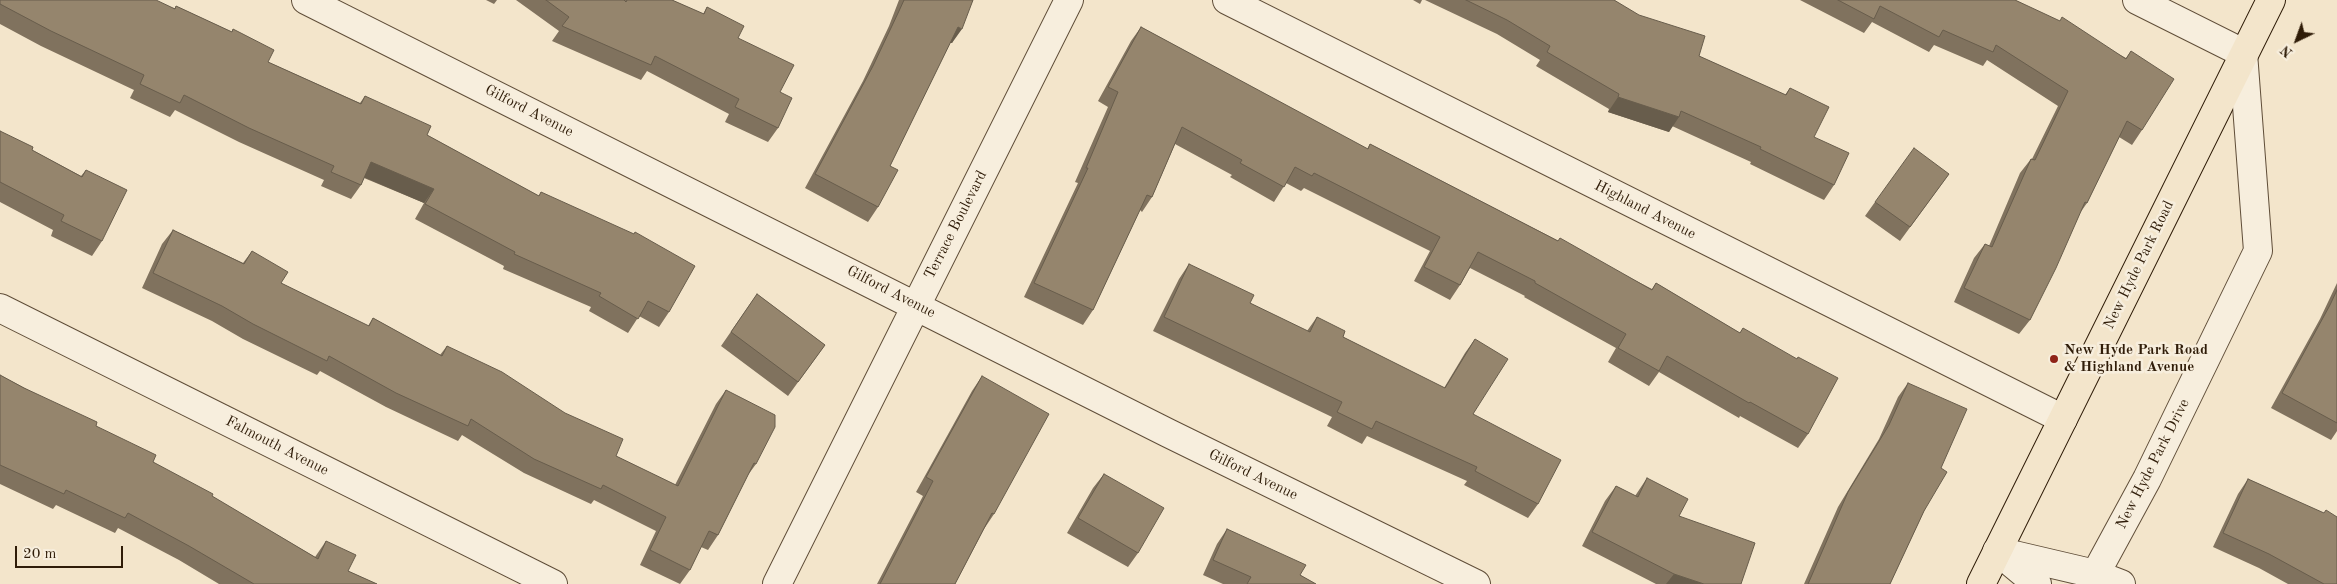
<!DOCTYPE html>
<style>
body{margin:0}
#map{position:relative;width:2337px;height:584px;overflow:hidden;background:#f3e5cb;font-family:"Old Standard TT",serif}
canvas{display:block}
.north{position:absolute;left:2272px;top:15px;width:50px;height:50px;-webkit-text-stroke:4px #f7eedd;paint-order:stroke;rotate:222deg;font-size:14px;font-weight:700;line-height:20px;text-align:center;color:#2f1c08}
.north::after{content:'';display:block;margin:auto;width:18px;height:22px;background:#2f1c08;clip-path:polygon(50% 0,100% 100%,50% 72%,0 100%)}
.scale{position:absolute;left:15px;top:546px;width:108px;height:22px;box-sizing:border-box;border:2px solid #2f1c08;border-top:0;padding-left:6px;font-size:15px;line-height:18px;white-space:nowrap;color:#2f1c08;-webkit-text-stroke:4px #f7eedd;paint-order:stroke}
</style>
<div id="map">
<canvas width="2337" height="584"></canvas>
<div class="north">N</div>
<div class="scale">20 m</div>
</div>
<script>
const ctx = document.querySelector('canvas').getContext('2d');
ctx.lineJoin = 'round';
function poly(rows) {
  const path = new Path2D();
  for (const r of rows) {
    path.moveTo(r[0], r[1]);
    for (let i = 2; i < r.length; i += 2) path.lineTo(r[i], r[i + 1]);
  }
  return path;
}
function stroke(path, color, width, dash) {
  ctx.strokeStyle = color;
  ctx.lineWidth = width;
  ctx.lineCap = dash ? 'butt' : 'round';
  ctx.setLineDash(dash || []);
  ctx.stroke(path);
}
function fill(path, color) {
  ctx.fillStyle = color;
  ctx.fill(path, 'evenodd');
}
function label(font, color, halo, rows, align = 'center') {
  ctx.font = font + ' "Old Standard TT",serif';
  ctx.lineWidth = 5;
  ctx.setLineDash([]);
  ctx.textBaseline = 'middle';
  ctx.strokeStyle = halo;
  ctx.fillStyle = color;
  for (const [text, x, y, turn = 0] of rows) {
    ctx.save();
    ctx.translate(x, y);
    ctx.rotate((+turn || 0) * Math.PI / 180);
    ctx.textAlign = isNaN(turn) ? turn : align;
    if (halo) ctx.strokeText(text, 0, 0);
    ctx.fillText(text, 0, 0);
    ctx.restore();
  }
}
const minor = poly([
 [306,0,1168,433,1476,584],
 [1227,0,2063,419],
 [0,308,553,584],
 [1997,551,2095,574,2121,584],
 [2002,555,2037,584],
 [777,584,1069,0],
 [2090,584,2147,479,2258,251,2243,53,2137,0]
]);
const major = poly([
 [1981,584,2271,0]
]);
const wall = poly([
 [0,0,175,8,176,6,232,32,233,29,268,62,360,103,365,96,427,135,539,196,541,192,669,312,659,327,639,316,628,333,589,311,591,307,503,269,504,266,415,219,424,203,364,178,361,185,351,199,321,186,324,180,239,142,175,110,170,117,130,98,134,90,41,46,0,24],
 [486,0,497,0,494,4],
 [516,0,672,0,703,14,707,7,738,38,780,92,778,128,768,142,725,122,729,114,647,71,641,80,552,41,559,31],
 [899,0,973,0,952,43,950,43,890,166,878,207,868,222,805,188,863,81,889,26],
 [1413,0,1422,0,1420,4],
 [1425,0,1614,0,1699,56,1785,95,1790,88,1814,137,1834,185,1824,200,1750,164,1751,162,1672,126,1669,132,1608,112,1609,109,1536,66,1540,60,1497,34],
 [1800,0,2015,0,2126,58,2131,51,2142,130,2132,145,2119,137,2087,203,2080,213,2030,320,2019,334,1954,302,1974,258,1985,244,1989,246,2020,173,2031,159,2032,159,2058,106,1987,60,1983,66,1934,45,1929,52,1872,22,1864,33],
 [1141,27,1367,149,1370,144,1652,289,1656,283,1740,333,1743,328,1808,434,1798,448,1740,416,1739,418,1659,372,1649,386,1608,362,1616,348,1524,297,1525,296,1470,268,1460,285,1450,300,1414,281,1430,251,1304,188,1301,191,1286,183,1274,202,1230,177,1232,175,1175,144,1152,197,1142,212,1140,210,1093,310,1083,325,1024,297,1078,183,1075,182,1108,107,1098,101,1131,41],
 [0,131,32,150,81,176,86,170,102,241,92,256,51,236,53,230,0,202],
 [1949,174,1900,241,1865,216,1875,202],
 [173,230,243,263,252,251,281,283,368,326,373,318,440,355,447,346,616,456,675,485,716,404,726,390,756,464,748,475,718,535,708,550,701,547,690,570,680,584,640,565,656,531,594,500,591,504,524,473,462,435,458,441,386,407,320,371,317,375,243,339,212,321,142,288,162,244],
 [1189,264,1250,303,1307,331,1317,317,1343,337,1444,388,1465,353,1475,339,1473,414,1538,504,1528,518,1464,485,1467,481,1367,436,1362,444,1327,426,1332,417,1153,331,1179,279],
 [2337,283,2337,431,2331,440,2271,408,2320,319],
 [757,294,825,345,788,396,721,346],
 [0,375,96,426,153,462,315,557,326,541,348,571,377,584,219,584,179,560,118,528,115,533,56,505,53,509,0,484],
 [982,376,994,514,984,529,955,584,877,584,923,496,916,492,972,391],
 [1908,383,1941,468,1924,511,1890,584,1804,584,1838,507,1879,439,1898,397],
 [1104,474,1138,553,1128,567,1067,533,1093,488],
 [1647,478,1679,516,1741,584,1656,584,1582,546,1605,501,1616,486,1635,496],
 [2248,479,2323,513,2337,584,2288,584,2259,568,2213,547,2238,494],
 [1227,529,1300,575,1316,584,1223,584,1203,575,1217,544]
]);
const shadedWall = poly([
 [958,27,962,29,952,43,948,42],
 [1618,97,1679,117,1669,132,1608,112],
 [371,162,434,189,424,203,361,176],
 [1674,574,1704,584,1666,584]
]);
const building = poly([
 [0,0,156,0,175,9,176,6,232,32,233,29,274,50,268,62,361,104,365,96,431,126,427,135,539,196,541,192,634,234,635,232,695,266,669,312,648,301,638,319,599,296,601,293,514,254,515,252,425,204,434,189,371,162,361,185,331,172,334,166,249,128,184,95,180,103,140,84,144,75,51,31,0,4,0,0],
 [546,0,624,0,626,2,627,0,672,0,704,14,707,7,744,26,738,38,794,65,780,92,792,98,778,128,735,107,739,99,655,56,651,65,562,26,569,17,546,0],
 [904,0,973,0,962,29,958,27,890,166,898,170,878,207,815,174,873,66,899,11,904,0],
 [1466,0,1614,0,1639,15,1705,36,1699,56,1786,95,1790,88,1829,107,1814,137,1849,153,1834,185,1760,149,1761,147,1681,111,1679,117,1618,97,1619,94,1547,52,1550,46,1507,20,1466,0],
 [1838,0,2015,0,2060,21,2062,17,2126,59,2131,51,2174,79,2142,130,2127,121,2087,203,2085,202,2056,268,2030,320,1964,288,1985,244,1992,247,2031,159,2035,160,2068,91,1996,45,1993,52,1943,30,1939,37,1880,6,1874,19,1838,0],
 [1141,27,1368,149,1370,144,1558,241,1560,238,1652,290,1656,283,1740,333,1743,328,1797,359,1798,357,1838,378,1808,434,1750,402,1749,403,1667,356,1659,371,1618,348,1626,334,1535,283,1535,281,1478,252,1460,285,1424,267,1440,237,1314,173,1312,176,1295,167,1284,187,1240,163,1242,160,1182,127,1152,197,1147,195,1093,310,1034,283,1088,168,1086,168,1118,92,1108,87,1141,27],
 [0,131,33,147,32,150,82,177,86,170,127,190,102,241,61,221,64,215,0,182,0,131],
 [1914,148,1949,174,1910,227,1875,202,1914,148],
 [173,230,244,264,252,251,288,272,281,283,369,326,373,318,442,356,447,346,502,372,565,413,623,439,616,456,678,486,726,390,775,415,775,427,756,464,754,463,718,535,709,531,690,570,650,550,666,517,603,485,601,489,534,459,471,419,468,426,396,393,329,356,327,361,253,324,222,306,153,273,173,230],
 [1189,264,1254,295,1250,303,1310,332,1317,317,1345,331,1343,337,1445,388,1475,339,1508,359,1473,414,1561,460,1538,504,1475,471,1477,467,1376,421,1372,429,1337,412,1342,402,1164,317,1189,264],
 [2337,290,2337,423,2282,393,2330,305,2337,290],
 [757,294,825,345,798,382,731,332,757,294],
 [0,375,24,388,97,422,96,426,156,455,153,462,213,494,212,496,318,559,326,541,356,555,348,571,377,584,254,584,189,546,128,513,125,518,66,490,64,494,0,465,0,375],
 [982,376,1049,414,994,514,992,513,955,584,880,584,933,481,926,477,982,376],
 [1908,383,1967,409,1941,468,1947,472,1924,511,1890,584,1808,584,1848,492,1889,425,1908,383],
 [1104,474,1164,508,1138,553,1078,518,1104,474],
 [1647,478,1688,499,1679,516,1755,543,1741,584,1704,584,1674,574,1592,532,1616,486,1638,497,1647,478],
 [2248,479,2324,513,2326,510,2337,517,2337,584,2324,584,2269,554,2223,533,2248,479],
 [1227,529,1306,565,1300,575,1316,584,1247,584,1251,577,1213,560,1227,529]
]);
const markers = [
 [2054,359,5,"#8f2418"]
];
const streetNames = [
 ["Gilford Avenue",529,111,27],
 ["Highland Avenue",1645,210,27],
 ["Terrace Boulevard",956,225,-63],
 ["New Hyde Park Road",2139,265,-64],
 ["Gilford Avenue",891,292,27],
 ["Falmouth Avenue",277,446,27],
 ["New Hyde Park Drive",2153,464,-63],
 ["Gilford Avenue",1253,475,26]
];
const poiNames = [
 ["New Hyde Park Road",2064,350],
 ["& Highland Avenue",2064,367]
];
stroke(minor, '#604e39', 30);
stroke(major, '#2f1c08', 30);
stroke(minor, '#f7eedd', 28);
stroke(major, '#f3e5cb', 28);
fill(wall, '#80725e');
fill(shadedWall, '#685d4c');
fill(building, '#95856d');
stroke(building, '#685d4c', 1);
for (const [x, y, r, color] of markers) {
  const dot = new Path2D();
  dot.arc(x, y, r, 0, 2 * Math.PI);
  ctx.fillStyle = color;
  ctx.fill(dot);
  stroke(dot, '#f7eedd', 2);
}
label('15px', '#2f1c08', '#f7eedd', streetNames);
label('bold 15px', '#2f1c08', '#f7eedd', poiNames, 'left');
</script>
